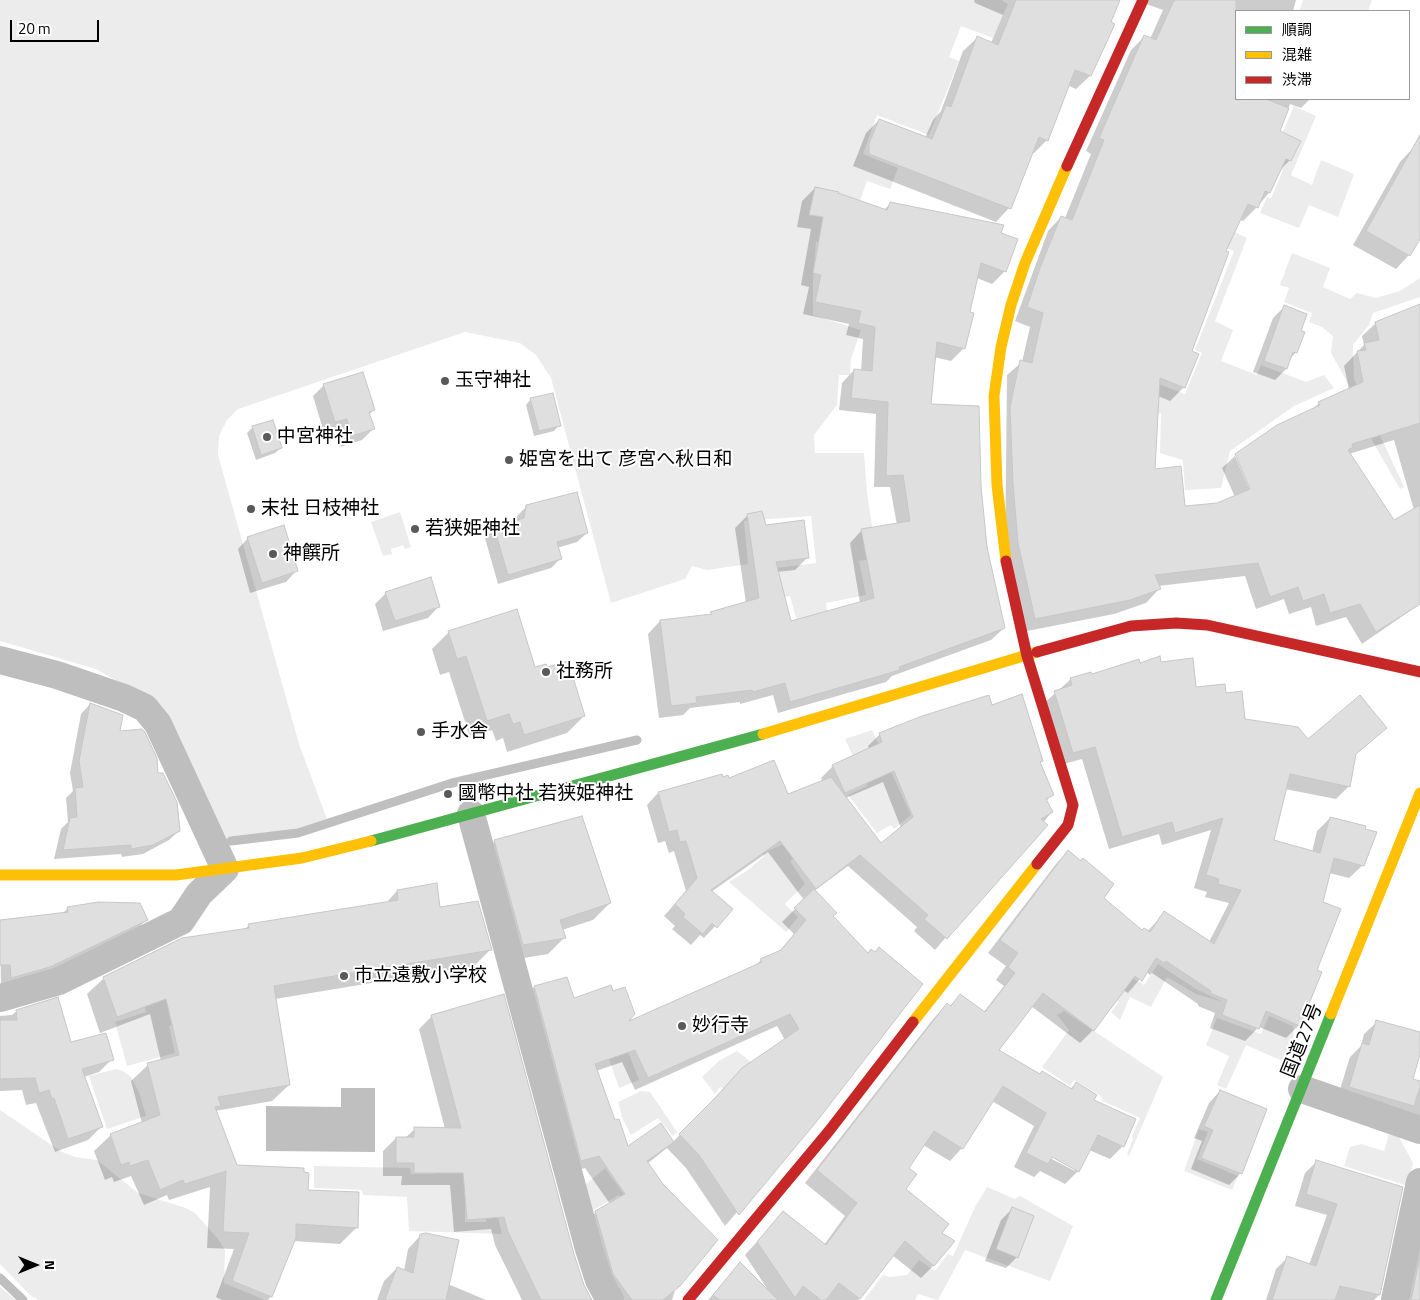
<!DOCTYPE html>
<meta charset="utf-8">
<style>
body{margin:0}
#map{position:relative;width:1420px;height:1300px;overflow:hidden;background:#fff;font-family:"Titillium Web","Noto Sans JP",sans-serif}
canvas{display:block}
.legend{position:absolute;left:1235px;top:10px;width:175px;height:90px;box-sizing:border-box;background:#fff;border:1px solid #999;margin:0;padding:6px 9px;list-style:none;font-size:15px;color:#000}
.legend li{display:flex;align-items:center;gap:10px;height:25px}
.legend b{width:25px;border:1px solid #999}
.north{position:absolute;left:10px;top:1240px;width:50px;height:50px;-webkit-text-stroke:4px #fff;paint-order:stroke;rotate:90deg;font-size:14px;font-weight:700;line-height:20px;text-align:center;color:#000}
.north::after{content:'';display:block;margin:auto;width:18px;height:22px;background:#000;clip-path:polygon(50% 0,100% 100%,50% 72%,0 100%)}
.scale{position:absolute;left:10px;top:20px;width:89px;height:22px;box-sizing:border-box;border:2px solid #000;border-top:0;padding-left:6px;font-size:15px;line-height:18px;white-space:nowrap;color:#000;-webkit-text-stroke:4px #fff;paint-order:stroke}
</style>
<div id="map">
<canvas width="1420" height="1300"></canvas>
<ul class="legend">
<li><b style="height:6px;background:#4caf50"></b>順調</li>
<li><b style="height:6px;background:#ffc107"></b>混雑</li>
<li><b style="height:6px;background:#c62828"></b>渋滞</li>
</ul>
<div class="north">N</div>
<div class="scale">20 m</div>
</div>
<script>
const ctx = document.querySelector('canvas').getContext('2d');
ctx.lineJoin = 'round';
function fill(path, color) {
  ctx.fillStyle = color;
  ctx.fill(path, 'evenodd');
}
function poly(rows) {
  const path = new Path2D();
  for (const r of rows) {
    path.moveTo(r[0], r[1]);
    for (let i = 2; i < r.length; i += 2) path.lineTo(r[i], r[i + 1]);
  }
  return path;
}
function stroke(path, color, width, dash) {
  ctx.strokeStyle = color;
  ctx.lineWidth = width;
  ctx.lineCap = dash ? 'butt' : 'round';
  ctx.setLineDash(dash || []);
  ctx.stroke(path);
}
function label(font, color, halo, rows, align = 'center') {
  ctx.font = font + ' "Titillium Web","Noto Sans JP",sans-serif';
  ctx.lineWidth = 4;
  ctx.setLineDash([]);
  ctx.textBaseline = 'middle';
  ctx.strokeStyle = halo;
  ctx.fillStyle = color;
  for (const [text, x, y, turn = 0] of rows) {
    ctx.save();
    ctx.translate(x, y);
    ctx.rotate((+turn || 0) * Math.PI / 180);
    ctx.textAlign = isNaN(turn) ? turn : align;
    if (halo) ctx.strokeText(text, 0, 0);
    ctx.fillText(text, 0, 0);
    ctx.restore();
  }
}
const green = poly([
 [0,0,1001,0,1008,4,993,38,961,26,949,57,959,61,929,135,877,115,863,154,898,168,890,189,867,181,850,229,849,248,816,242,813,280,813,315,861,330,851,359,850,375,839,375,837,405,814,435,815,453,864,453,867,493,877,558,859,561,866,595,826,603,828,617,798,625,790,596,784,597,776,568,816,563,811,516,744,521,748,564,707,570,692,566,685,579,611,603,551,378,536,355,520,343,465,332,238,409,227,420,219,436,218,455,299,744,328,822,284,834,227,842,124,685,96,669,0,641],
 [1303,0,1372,0,1368,11,1299,11],
 [1294,106,1316,116,1291,175,1312,185,1321,160,1354,174,1338,217,1309,205,1299,228,1260,213,1267,197,1271,198,1283,170,1269,164],
 [1170,201,1247,238,1215,321,1233,330,1221,361,1257,375,1261,365,1306,382,1324,375,1334,388,1294,406,1230,451,1221,488,1185,490,1183,460,1160,453,1161,413,1129,410,1143,378,1185,394,1202,353,1195,350,1234,251,1194,236],
 [1292,253,1330,268,1323,287,1350,299,1357,293,1376,298,1400,291,1420,278,1420,297,1373,313,1369,325,1353,345,1354,379,1404,487,1400,489,1370,437,1345,378,1331,353,1333,336,1322,327,1309,322,1312,313,1284,302,1289,288,1280,285],
 [400,512,411,547,405,549,403,545,391,549,392,554,383,556,371,522],
 [872,730,911,815,894,829,891,825,877,833,848,795,867,786,845,739],
 [801,836,802,852,790,861,805,884,785,904,798,917,786,932,729,882,748,870,764,856,763,853],
 [1158,964,1196,989,1223,1002,1196,994,1167,977,1151,1007,1130,997,1120,1020,1111,1012,1119,1002,1100,988,1112,966,1144,985],
 [186,988,195,1018,169,1026,175,1053,127,1066,115,1022,146,1012,144,1003],
 [1064,1011,1163,1077,1129,1156,1127,1154,1133,1139,1132,1136,1140,1118,1103,1101,1101,1096,1074,1080,1070,1086,1042,1067,1069,1030,1057,1015],
 [1269,1016,1293,1026,1294,1042,1287,1063,1246,1045,1226,1089,1217,1085,1229,1056,1206,1045,1217,1018,1261,1034],
 [617,1023,639,1080,619,1088,599,1030],
 [737,1051,755,1065,744,1079,736,1074,725,1089,720,1087,715,1094,702,1077,720,1060],
 [116,1069,123,1071,131,1077,139,1092,146,1116,107,1129,89,1076],
 [641,1091,650,1092,677,1132,673,1136,658,1118,631,1135,623,1120,618,1102],
 [0,1110,62,1152,75,1157,97,1160,138,1193,186,1208,195,1213,218,1239,225,1250,224,1283,265,1300,38,1300,30,1295,0,1264],
 [1199,1129,1208,1132,1197,1159,1238,1176,1232,1190,1184,1171],
 [1389,1134,1399,1137,1413,1163,1408,1186,1344,1166,1350,1147,1361,1144,1384,1151],
 [314,1166,410,1168,411,1174,434,1174,434,1166,478,1170,483,1196,465,1197,465,1222,486,1222,487,1210,496,1209,502,1234,409,1231,407,1197,363,1195,362,1190,314,1188],
 [605,1168,625,1196,623,1198,619,1195,592,1211,585,1185],
 [987,1187,1015,1199,1020,1196,1073,1226,1050,1281,965,1250,938,1300,918,1294,915,1300,864,1300,883,1275,889,1277,907,1275,919,1260,935,1271,948,1254,953,1256,975,1207],
 [0,1287,16,1300,0,1300]
]);
const water = poly([
 [341,1088,375,1088,375,1152,266,1151,266,1106,341,1107]
]);
const shadow = poly([
 [974,0,1119,0,1109,23,1113,24,1090,76,1076,89,1067,85,1047,140,1034,153,1032,153,1009,208,996,222,853,166,866,133,879,120,925,138,933,120,941,111,963,51,977,38,991,43,1003,15,975,3],
 [1135,0,1296,0,1293,11,1236,11,1236,99,1310,99,1301,108,1290,104,1279,131,1290,160,1278,172,1269,193,1257,207,1243,221,1239,219,1224,251,1190,352,1184,387,1170,401,1158,396,1154,470,1184,508,1217,504,1235,497,1222,468,1235,456,1252,495,1254,494,1238,456,1235,456,1312,410,1319,403,1349,389,1344,366,1364,345,1362,336,1376,323,1420,305,1420,604,1362,644,1346,617,1316,626,1311,607,1289,614,1284,599,1256,609,1245,576,1158,586,1159,589,1146,603,1114,614,1022,632,1005,557,1007,375,1022,362,1030,327,1015,321,1048,231,1061,217,1065,218,1091,154,1086,151,1131,50,1144,37,1150,39,1163,10],
 [1394,440,1414,510,1393,522,1349,454],
 [1413,148,1420,152,1420,236,1409,255,1396,269,1353,245,1400,162],
 [815,188,884,210,891,203,999,234,1005,271,992,284,977,278,968,313,964,348,951,361,934,357,930,405,980,486,986,547,1004,628,991,640,892,676,886,682,778,713,773,695,740,704,740,702,690,708,683,715,659,718,648,634,660,621,709,615,746,603,735,528,747,516,807,558,795,570,777,572,791,623,860,603,850,543,862,530,897,525,890,487,874,487,876,414,839,410,842,383,854,370,861,371,863,339,846,335,849,324,803,314,809,287,801,285,811,229,797,227,802,201],
 [1284,307,1300,332,1296,352,1290,359,1286,369,1275,380,1253,372,1273,318],
 [324,385,373,410,369,415,373,429,362,440,340,447,335,430,324,433,313,396],
 [531,399,559,425,554,431,534,436,526,405],
 [272,421,281,448,275,453,256,460,247,433,252,428],
 [527,506,587,533,577,542,557,548,560,559,551,568,498,584,485,538,494,529,516,522,517,516],
 [249,537,297,570,286,582,250,593,238,549],
 [386,593,439,606,428,618,383,631,375,604],
 [449,632,534,669,584,716,567,733,507,752,503,738,496,741,492,730,470,737,449,672,440,675,432,649],
 [1160,663,1195,689,1225,694,1244,720,1308,740,1385,728,1354,756,1349,786,1336,799,1285,789,1273,841,1312,852,1317,831,1330,818,1363,865,1349,878,1329,873,1322,903,1315,971,1299,1025,1286,1038,1259,1027,1245,1041,1210,1028,1215,1013,1198,1006,1198,1004,1152,973,1150,975,1146,972,1128,993,1123,990,1093,1030,1080,1043,1031,1006,997,1050,1040,1075,1070,1089,1076,1084,1092,1101,1123,1146,1110,1159,1089,1150,1078,1171,1065,1184,1040,1171,1034,1177,1014,1167,1034,1126,992,1101,962,1148,950,1161,923,1145,907,1168,904,1189,940,1233,934,1265,921,1278,892,1255,858,1300,708,1300,740,1264,768,1290,745,1255,783,1213,824,1245,845,1216,805,1183,934,1018,947,1005,949,1007,960,995,983,1013,1004,986,996,980,1006,966,988,953,1056,864,1068,851,1102,898,1142,932,1147,932,1164,913,1209,942,1229,903,1205,897,1207,892,1194,888,1211,830,1162,845,1159,834,1109,849,1082,759,1060,765,1042,705,1071,679,1140,664],
 [1047,1153,1075,1168,1075,1171,1046,1156],
 [90,704,157,774,179,831,169,840,143,854,122,857,121,854,54,859,61,829,68,822,66,798,73,791,70,773,81,714],
 [991,706,1042,761,1039,764,1052,795,1046,801,1052,812,935,950,914,931,917,927,848,866,814,891,831,916,816,1120,725,1226,686,1168,667,1148,647,1164,675,1290,672,1300,608,1300,583,1225,596,1212,610,1204,585,1168,568,1173,521,1000,534,987,574,1000,625,1025,755,966,761,960,778,953,794,934,782,922,804,900,768,852,711,892,731,909,704,938,700,935,691,945,672,929,675,926,664,916,686,891,674,851,669,853,665,841,658,843,647,805,658,793,722,778,787,796,823,781,821,778,833,766,869,749,868,746,880,734],
 [883,782,901,828,881,845,846,798],
 [777,1026,785,1040,742,1069,673,1142,627,1148,614,1122,596,1071,622,1062,635,1090],
 [495,841,610,903,593,920,562,930,565,937,548,954,506,961,478,858],
 [397,891,439,909,490,950,474,966,275,999,289,1085,272,1101,215,1111,236,1166,307,1191,357,1227,340,1244,293,1241,271,1296,268,1300,222,1300,216,1297,234,1249,207,1248,210,1187,169,1200,167,1195,144,1205,131,1176,114,1182,112,1177,105,1180,94,1151,111,1135,142,1123,131,1081,148,1065,161,1061,150,1014,100,1033,87,994,104,978,244,930,249,925,385,904],
 [68,908,146,920,135,931,44,975,1,989,0,922,62,914],
 [17,1011,70,1044,112,1059,99,1072,84,1077,101,1127,88,1140,55,1152,36,1103,26,1105,22,1090,0,1091,0,1016,12,1015],
 [432,1016,573,1254,584,1288,591,1300,522,1300,495,1245,491,1229,454,1232,450,1185,401,1185,402,1176,383,1176,383,1151,396,1138,405,1138,415,1129,445,1129,419,1029],
 [1377,1022,1420,1033,1420,1049,1412,1080,1420,1082,1420,1125,1337,1099,1350,1057,1361,1046,1364,1034],
 [1220,1091,1241,1173,1229,1185,1191,1169,1202,1141,1194,1138,1209,1103],
 [1317,1161,1402,1188,1379,1295,1374,1300,1266,1300,1276,1269,1288,1257,1309,1265,1327,1215,1295,1206,1305,1173],
 [1012,1209,1017,1257,1006,1268,985,1261,1001,1220],
 [421,1235,448,1284,486,1300,377,1300,384,1281,397,1268,404,1271,408,1249],
 [1420,1235,1420,1300,1402,1300]
]);
const stream = poly([
 [231,841,298,833,452,783,637,740],
 [0,1278,23,1300]
]);
const building = poly([
 [1016,0,1120,0,1111,22,1115,24,1091,76,1075,70,1048,141,1039,137,1011,209,869,154,869,144,879,119,932,139,946,105,951,107,977,36,998,45,1016,0],
 [1174,0,1236,0,1236,99,1266,99,1289,108,1280,131,1301,141,1291,161,1286,159,1270,193,1265,191,1258,208,1248,204,1226,251,1229,252,1192,351,1199,354,1185,388,1160,378,1155,469,1181,466,1185,506,1217,503,1250,489,1235,454,1277,425,1320,405,1318,402,1363,382,1357,351,1366,350,1364,343,1379,340,1375,322,1420,304,1420,423,1352,444,1353,447,1348,450,1394,520,1420,505,1420,604,1376,632,1360,604,1330,613,1324,594,1303,601,1298,587,1270,597,1258,563,1155,575,1161,589,1130,600,1035,619,1018,543,1013,484,1010,407,1020,360,1032,363,1043,313,1027,307,1040,268,1061,216,1072,220,1104,140,1099,138,1144,35,1156,40,1174,0],
 [1420,135,1420,239,1410,256,1366,231,1420,135],
 [815,187,839,192,838,193,887,210,890,202,1004,225,1001,233,1018,239,1006,272,981,263,970,312,974,313,965,349,937,342,931,404,979,406,981,486,987,547,1005,628,899,667,900,670,790,702,785,683,753,692,752,690,696,697,697,703,671,706,660,620,712,614,710,612,759,598,747,514,762,511,766,525,804,520,809,558,776,562,791,621,874,598,861,529,910,521,903,475,886,476,888,402,851,398,854,369,872,371,875,327,858,323,861,311,815,302,821,275,813,273,823,217,809,215,815,187],
 [1284,305,1307,314,1301,331,1305,332,1297,353,1293,352,1287,369,1264,361,1284,305],
 [363,372,375,410,369,412,375,429,351,436,347,419,335,422,323,384,363,372],
 [553,393,561,426,539,431,530,398,553,393],
 [273,420,282,448,261,455,252,426,273,420],
 [577,492,588,533,557,542,562,559,508,575,494,527,524,518,526,505,577,492],
 [284,525,298,571,262,583,247,537,284,525],
 [431,577,440,607,395,621,385,592,431,577],
 [517,609,535,667,546,664,547,667,568,661,585,716,524,735,520,722,513,724,509,714,487,721,466,656,457,659,448,631,517,609],
 [1160,656,1161,662,1193,658,1196,687,1225,684,1226,693,1242,691,1245,719,1298,727,1308,739,1360,695,1387,728,1356,754,1350,787,1290,774,1274,840,1320,853,1330,817,1366,826,1365,829,1377,832,1364,866,1334,858,1323,902,1341,909,1317,970,1322,972,1300,1026,1266,1011,1259,1029,1222,1015,1227,1000,1210,993,1211,991,1166,961,1164,963,1156,958,1142,981,1135,976,1094,1031,1043,993,999,1050,1040,1074,1042,1071,1072,1089,1076,1082,1097,1095,1094,1100,1136,1119,1124,1147,1098,1135,1079,1172,1052,1157,1048,1164,1026,1153,1046,1113,1003,1086,963,1149,934,1131,909,1168,917,1174,906,1189,949,1224,942,1233,955,1241,934,1266,905,1241,860,1299,839,1283,826,1300,821,1300,803,1286,795,1298,757,1242,783,1211,826,1245,857,1203,817,1170,947,1003,951,1006,960,994,985,1012,1015,973,1008,967,1018,953,1000,940,1068,850,1081,861,1083,858,1114,884,1104,898,1142,930,1144,928,1150,932,1164,911,1214,944,1241,890,1218,884,1219,879,1206,875,1223,818,1175,833,1172,822,1122,837,1095,747,1073,753,1054,691,1072,685,1070,678,1091,672,1092,674,1139,659,1140,663,1160,656],
 [1022,694,1043,761,1040,762,1054,795,1046,799,1053,812,1041,819,1048,825,947,939,924,919,928,915,860,855,816,889,780,841,711,890,733,909,717,928,712,923,703,934,683,917,685,914,675,904,697,878,686,841,680,842,677,830,669,832,658,792,722,774,723,777,728,775,729,778,774,760,788,794,831,777,881,843,913,817,894,771,845,793,832,765,882,742,879,733,922,716,989,695,992,705,1022,694],
 [90,703,123,715,120,731,142,729,145,732,157,758,158,773,163,773,177,802,180,831,153,845,131,849,131,845,63,850,70,818,77,817,75,788,83,787,79,761,90,703],
 [582,816,611,903,560,920,566,938,523,945,494,840,582,816],
 [437,883,440,907,478,901,492,950,274,986,290,1085,218,1097,221,1106,215,1107,237,1165,304,1168,304,1172,309,1173,308,1190,359,1192,358,1228,296,1224,296,1238,272,1297,232,1281,249,1233,223,1232,226,1171,185,1184,183,1180,160,1190,148,1160,130,1166,129,1162,121,1165,110,1134,160,1115,147,1063,179,1055,166,999,117,1017,103,977,182,938,249,928,248,924,398,900,397,890,437,883],
 [814,889,837,913,833,916,868,953,871,949,875,952,879,947,923,984,817,1121,739,1215,699,1155,679,1134,715,1098,742,1068,799,1029,790,1014,648,1078,635,1050,595,1064,615,1120,619,1119,628,1146,661,1123,674,1142,647,1161,663,1184,718,1240,680,1286,663,1300,632,1300,613,1274,595,1211,625,1194,599,1156,581,1161,534,986,567,977,574,998,611,985,613,991,625,987,635,1014,629,1021,762,962,760,959,781,950,806,920,794,908,814,889],
 [98,902,140,903,148,920,50,967,11,978,10,965,0,965,0,920,68,912,67,907,98,902],
 [504,994,574,1254,584,1285,592,1300,541,1300,508,1232,504,1217,467,1220,463,1173,414,1173,414,1163,396,1163,396,1137,414,1137,414,1127,461,1128,431,1015,504,994],
 [58,997,71,1042,106,1033,114,1060,82,1069,103,1127,68,1139,54,1098,52,1099,49,1090,39,1093,35,1078,0,1079,0,1020,17,1020,16,1010,58,997],
 [1376,1020,1420,1032,1420,1054,1413,1079,1420,1081,1420,1087,1414,1106,1349,1087,1362,1043,1369,1045,1376,1020],
 [1220,1090,1267,1109,1242,1174,1201,1158,1213,1130,1204,1126,1220,1090],
 [1316,1160,1403,1187,1380,1295,1340,1286,1335,1300,1272,1300,1287,1256,1316,1266,1337,1204,1306,1194,1316,1160],
 [1012,1207,1034,1216,1018,1258,996,1249,1012,1207],
 [426,1233,459,1240,446,1300,385,1300,397,1267,413,1273,420,1234,426,1233],
 [1420,1257,1420,1300,1411,1300,1420,1257],
 [740,1262,778,1300,720,1300,713,1295,740,1262]
]);
const street = poly([
 [0,660,57,675,124,698,145,708,158,724,225,869,199,894,181,921,59,981,0,998],
 [471,814,589,1249,599,1280,610,1300],
 [1302,1089,1420,1130],
 [1395,1300,1420,1182]
]);
const fast = poly([
 [371,841,763,734],
 [1216,1300,1331,1014]
]);
const slow = poly([
 [1006,561,997,485,994,396,1001,347,1011,305,1025,263,1067,166],
 [763,734,1037,652],
 [0,875,176,875,302,858,371,841],
 [1331,1014,1420,793],
 [913,1022,1037,864]
]);
const jam = poly([
 [1067,166,1143,0],
 [1006,561,1027,656,1073,805,1068,825,1037,864],
 [1037,652,1131,626,1176,623,1207,625,1420,672],
 [688,1300,829,1131,913,1022]
]);
const markers = [
 [445,381,5,"#595959"],
 [267,437,5,"#595959"],
 [509,460,5,"#595959"],
 [251,509,5,"#595959"],
 [415,529,5,"#595959"],
 [273,554,5,"#595959"],
 [546,672,5,"#595959"],
 [421,732,5,"#595959"],
 [448,794,5,"#595959"],
 [344,976,5,"#595959"],
 [682,1026,5,"#595959"]
];
const poiNames = [
 ["玉守神社",455,381],
 ["中宮神社",277,437],
 ["姫宮を出て 彦宮へ秋日和",519,460],
 ["末社 日枝神社",261,509],
 ["若狭姫神社",425,529],
 ["神饌所",283,554],
 ["社務所",556,672],
 ["手水舎",431,732],
 ["國幣中社 若狭姫神社",458,794],
 ["市立遠敷小学校",354,976],
 ["妙行寺",692,1026]
];
const streetNames = [
 ["国道27号",1303,1041,-68]
];
fill(green, '#ececec');
fill(water, '#bfbfbf');
fill(shadow, '#0003');
stroke(stream, '#bfbfbf', 9);
fill(building, '#dfdfdf');
stroke(building, '#c7c7c7', 1);
stroke(street, '#bebebe', 28);
stroke(fast, '#4caf50', 11);
stroke(slow, '#ffc107', 11);
stroke(jam, '#c62828', 11);
for (const [x, y, r, color] of markers) {
  const dot = new Path2D();
  dot.arc(x, y, r, 0, 2 * Math.PI);
  ctx.fillStyle = color;
  ctx.fill(dot);
  stroke(dot, '#fff', 2);
}
label('19px', '#000', '#fff', poiNames, 'left');
label('19px', '#000', '#fff', streetNames);
</script>
